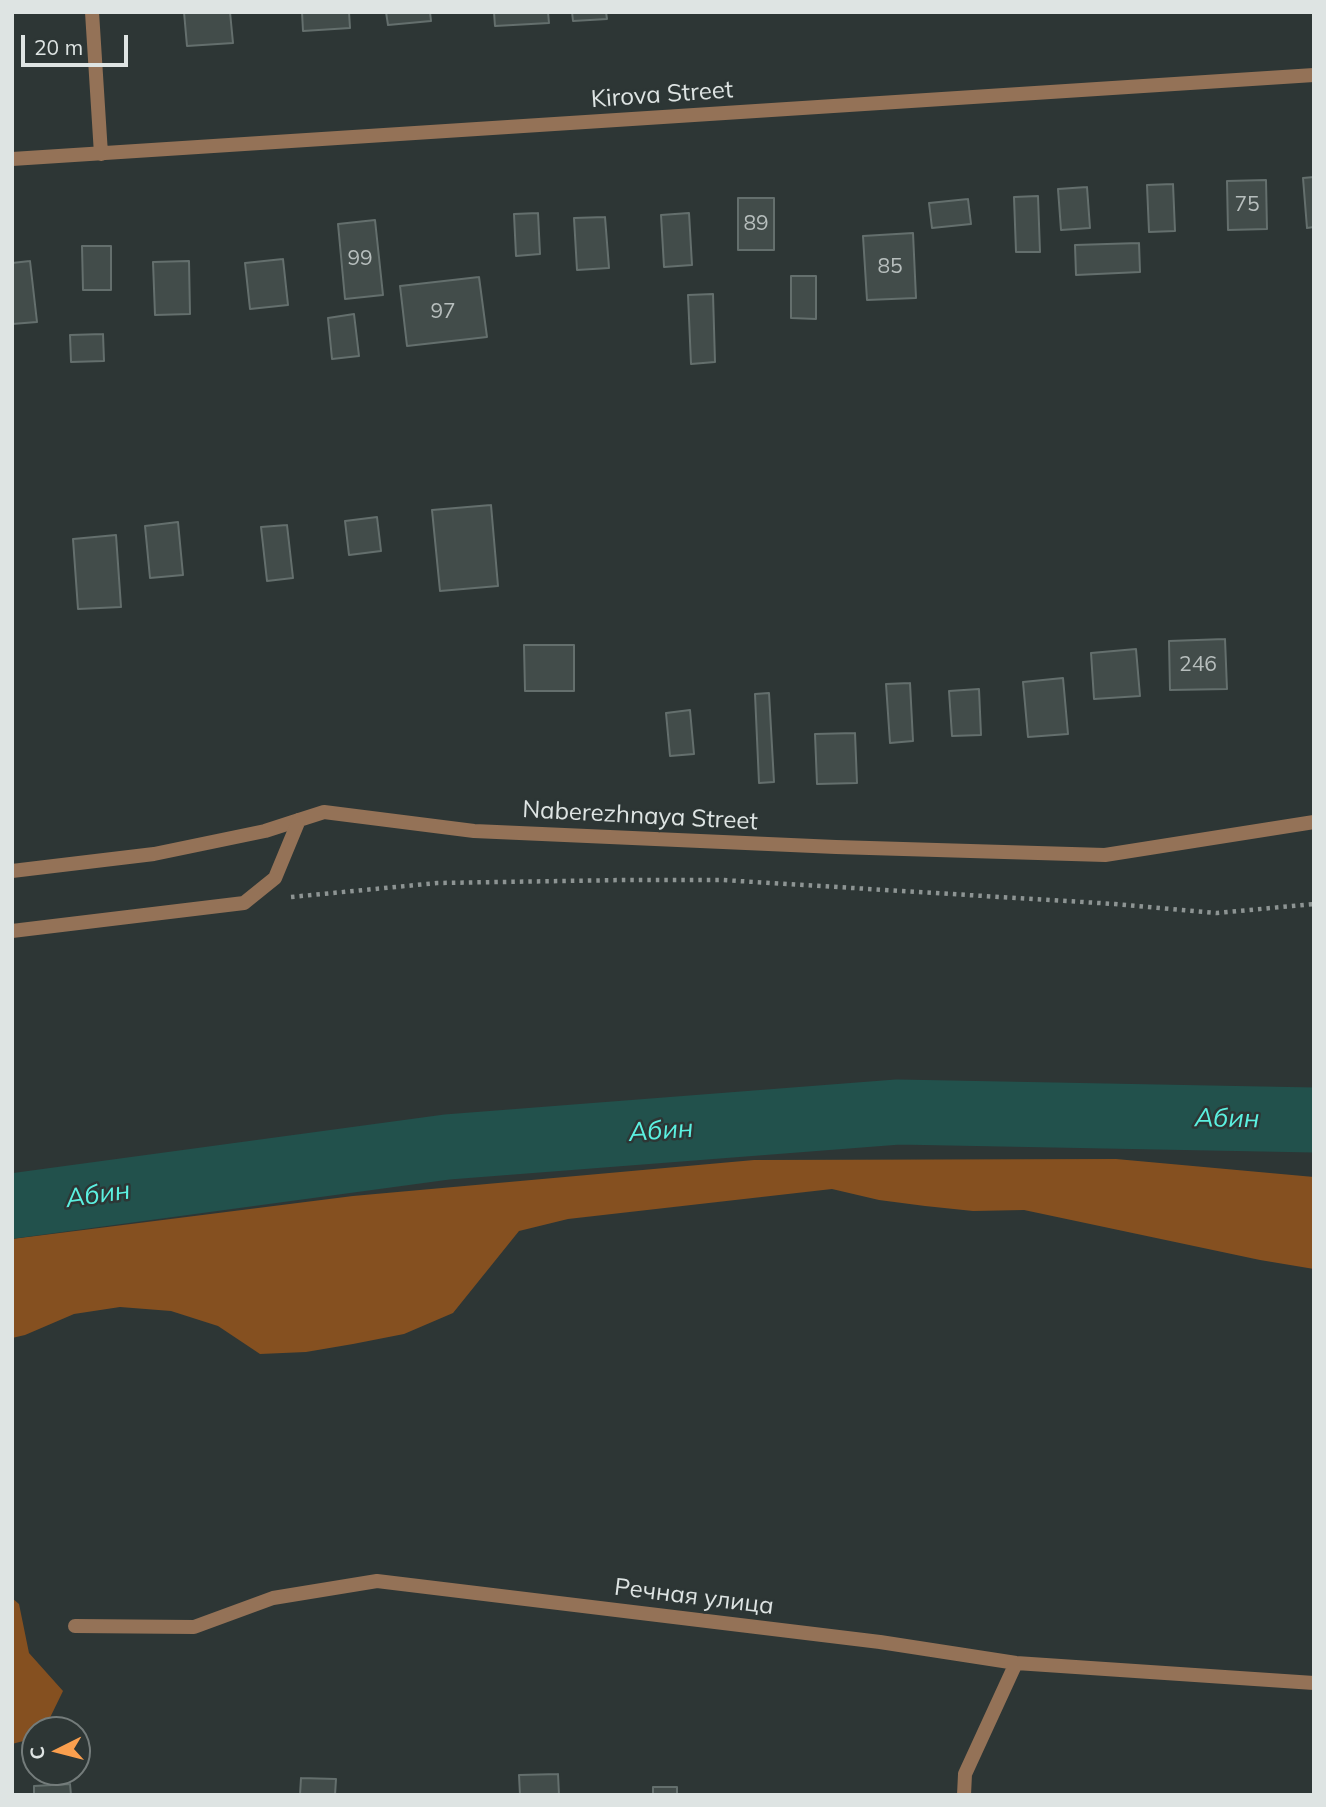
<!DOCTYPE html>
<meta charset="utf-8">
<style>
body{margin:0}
#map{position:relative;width:1326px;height:1807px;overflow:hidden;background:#2d3635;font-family:Mulish,sans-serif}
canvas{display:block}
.frame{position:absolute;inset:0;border:14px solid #dee4e3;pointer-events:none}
.north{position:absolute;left:21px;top:1716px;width:70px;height:70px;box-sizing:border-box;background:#2d3635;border:2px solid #747c7b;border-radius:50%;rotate:264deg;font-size:19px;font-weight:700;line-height:28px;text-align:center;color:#dee4e3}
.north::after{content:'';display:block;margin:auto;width:24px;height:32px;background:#fa9f4e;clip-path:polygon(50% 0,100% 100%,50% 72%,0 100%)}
.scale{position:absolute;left:21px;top:35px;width:107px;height:32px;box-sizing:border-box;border:4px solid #dee4e3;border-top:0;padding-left:9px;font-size:21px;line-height:24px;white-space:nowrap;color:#dee4e3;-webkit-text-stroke:5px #2d3635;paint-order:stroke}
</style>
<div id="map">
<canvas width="1326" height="1807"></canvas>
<div class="frame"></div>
<div class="north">С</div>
<div class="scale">20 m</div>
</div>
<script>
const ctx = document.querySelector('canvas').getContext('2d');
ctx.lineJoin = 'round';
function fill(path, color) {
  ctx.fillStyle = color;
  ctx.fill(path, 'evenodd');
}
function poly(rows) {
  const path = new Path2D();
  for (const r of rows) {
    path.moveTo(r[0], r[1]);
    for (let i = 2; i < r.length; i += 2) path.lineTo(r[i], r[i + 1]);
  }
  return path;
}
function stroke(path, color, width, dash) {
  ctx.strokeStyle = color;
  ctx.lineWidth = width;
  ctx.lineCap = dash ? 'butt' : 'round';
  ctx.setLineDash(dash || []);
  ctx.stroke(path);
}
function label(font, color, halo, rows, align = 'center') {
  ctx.font = font + ' Mulish,sans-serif';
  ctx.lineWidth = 5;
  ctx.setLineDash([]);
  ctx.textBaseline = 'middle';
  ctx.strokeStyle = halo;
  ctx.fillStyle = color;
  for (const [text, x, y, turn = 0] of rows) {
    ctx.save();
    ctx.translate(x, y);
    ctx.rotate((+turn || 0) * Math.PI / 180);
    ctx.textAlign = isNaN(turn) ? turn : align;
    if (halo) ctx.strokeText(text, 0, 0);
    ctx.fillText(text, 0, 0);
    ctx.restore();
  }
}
const green = poly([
 [1116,1159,1314,1177,1314,1269,1260,1260,1024,1210,973,1211,925,1206,879,1200,832,1189,568,1219,519,1231,453,1313,404,1334,353,1344,306,1352,260,1354,218,1326,171,1311,120,1307,74,1314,25,1335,12,1338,12,1239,353,1196,754,1160],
 [12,1598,19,1604,29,1653,63,1691,44,1730,35,1730,35,1738,12,1744]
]);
const river = poly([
 [12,1206,447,1147,898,1112,1314,1120]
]);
const building = poly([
 [184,12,230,12,233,43,187,46,184,12],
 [302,12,349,12,350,28,303,31,302,12],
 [386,12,430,12,431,21,388,25,386,12],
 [494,12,548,12,549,23,495,26,494,12],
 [572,12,606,12,607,19,573,21,572,12],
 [1314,177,1314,227,1307,228,1303,178,1314,177],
 [1266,180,1267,229,1228,230,1227,181,1266,180],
 [1173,184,1175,231,1149,232,1147,185,1173,184],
 [1087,187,1090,228,1061,230,1058,189,1087,187],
 [1038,196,1040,252,1016,252,1014,197,1038,196],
 [738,198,774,198,774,250,738,250,738,198],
 [968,199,971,224,932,228,929,203,968,199],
 [538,213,540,254,516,256,514,214,538,213],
 [689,213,692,265,664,267,661,215,689,213],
 [605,217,609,268,577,270,574,218,605,217],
 [375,220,383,295,345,299,338,224,375,220],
 [913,233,916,298,867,300,863,236,913,233],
 [1139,243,1140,272,1076,275,1075,245,1139,243],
 [82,246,111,246,111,290,83,290,82,246],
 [283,259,288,305,250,309,245,263,283,259],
 [30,261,37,322,12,324,12,263,30,261],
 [189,261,190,314,155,315,153,262,189,261],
 [791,276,816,276,816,319,791,318,791,276],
 [479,277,487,337,407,346,400,286,479,277],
 [713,294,715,362,691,364,688,295,713,294],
 [354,314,359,356,332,359,328,318,354,314],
 [103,334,104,361,71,362,70,335,103,334],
 [491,505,498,586,440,591,432,510,491,505],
 [377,517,381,551,349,555,345,521,377,517],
 [178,522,183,575,150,578,145,526,178,522],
 [287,525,293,578,267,581,261,527,287,525],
 [116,535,121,607,78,609,73,539,116,535],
 [1225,639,1227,689,1170,690,1169,641,1225,639],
 [524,645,574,645,574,691,525,691,524,645],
 [1136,649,1140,696,1094,699,1091,653,1136,649],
 [1063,678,1068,734,1028,737,1023,682,1063,678],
 [910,683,913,741,890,743,886,684,910,683],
 [979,689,981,735,952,736,949,691,979,689],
 [769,693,774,782,759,783,755,694,769,693],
 [690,710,694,754,670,756,666,713,690,710],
 [855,733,857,783,817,784,815,734,855,733],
 [558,1774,559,1795,520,1795,519,1775,558,1774],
 [301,1778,336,1779,335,1795,300,1795,301,1778],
 [70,1784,71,1795,34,1795,34,1786,70,1784],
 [653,1787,677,1787,677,1795,653,1795,653,1787]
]);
const path = poly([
 [291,897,437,883,624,880,722,880,1115,904,1217,913,1314,904]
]);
const lane = poly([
 [12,871,154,854,265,831,299,820]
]);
const street = poly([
 [92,12,101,154],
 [12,159,1314,75],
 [12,931,244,903,275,878,299,820,324,812,474,831,836,847,1105,855,1314,822],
 [75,1626,194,1627,273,1598,377,1581,880,1642,1016,1663,1314,1683],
 [964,1795,965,1774,1016,1663]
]);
const numberNames = [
 ["75",1247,205],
 ["89",756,224],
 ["99",360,259],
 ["85",890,267],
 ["97",443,312],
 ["246",1198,665]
];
const streetNames = [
 ["Kirova Street",662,95,-4],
 ["Naberezhnaya Street",640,816,3],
 ["Речная улица",694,1597,7]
];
const waterNames = [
 ["Абин",1227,1119,1],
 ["Абин",661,1131,-4],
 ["Абин",98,1195,-8]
];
fill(green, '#855020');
stroke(river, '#22514c', 65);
fill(building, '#424c4a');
stroke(building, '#646f6d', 2);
stroke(path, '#8d9493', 4.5, [3.5, 5]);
stroke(lane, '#947257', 14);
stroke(street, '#947257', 14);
label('21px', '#b7bebd', null, numberNames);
label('24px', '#dee4e3', '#2d3635', streetNames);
label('italic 26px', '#5bf0e0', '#2d3635', waterNames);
</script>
